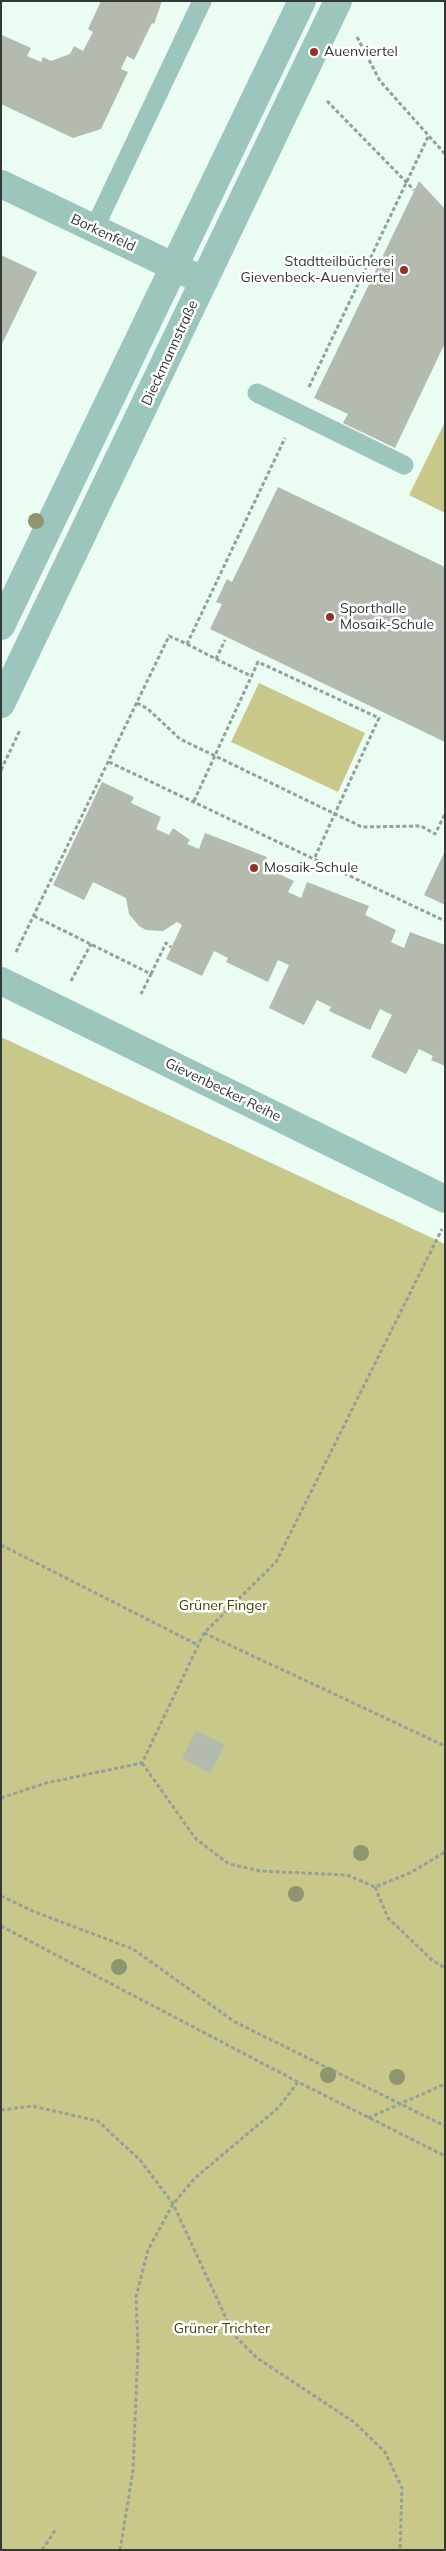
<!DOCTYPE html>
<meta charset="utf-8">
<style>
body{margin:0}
#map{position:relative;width:446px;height:2551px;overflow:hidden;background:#ebfcf2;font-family:Mulish,sans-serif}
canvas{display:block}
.frame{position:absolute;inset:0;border:2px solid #333935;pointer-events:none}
</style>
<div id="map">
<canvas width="446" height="2551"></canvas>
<div class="frame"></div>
</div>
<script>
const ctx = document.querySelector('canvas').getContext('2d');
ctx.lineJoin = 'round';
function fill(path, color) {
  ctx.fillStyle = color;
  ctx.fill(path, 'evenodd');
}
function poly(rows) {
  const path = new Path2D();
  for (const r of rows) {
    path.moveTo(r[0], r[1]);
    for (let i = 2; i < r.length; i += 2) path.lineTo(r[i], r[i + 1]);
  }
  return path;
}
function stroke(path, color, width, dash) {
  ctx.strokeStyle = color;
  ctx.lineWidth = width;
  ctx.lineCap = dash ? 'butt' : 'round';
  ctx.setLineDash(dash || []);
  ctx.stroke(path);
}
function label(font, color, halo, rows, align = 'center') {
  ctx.font = font + ' Mulish,sans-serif';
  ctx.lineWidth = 5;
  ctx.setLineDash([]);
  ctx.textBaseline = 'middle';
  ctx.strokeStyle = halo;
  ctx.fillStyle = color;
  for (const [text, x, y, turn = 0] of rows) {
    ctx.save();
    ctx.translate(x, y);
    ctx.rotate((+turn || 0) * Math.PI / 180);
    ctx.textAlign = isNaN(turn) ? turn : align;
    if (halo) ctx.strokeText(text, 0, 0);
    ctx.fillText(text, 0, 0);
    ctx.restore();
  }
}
const green = poly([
 [445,422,445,513,409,495],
 [259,683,365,733,338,792,231,742],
 [1,1037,445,1244,445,2550,1,2550]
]);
const building = poly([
 [101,1,162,1,154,24,152,23,134,60,127,56,121,69,128,72,101,129,73,138,1,104,2,35,31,48,27,56,41,62,43,57,51,61,70,54,74,46,83,51,93,32,88,29],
 [419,181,445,209,445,343,395,448,343,423,348,414,314,398],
 [1,255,37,272,1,346],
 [278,487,445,567,445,742,210,629,222,604,216,602,227,579,232,582],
 [102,782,134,797,131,803,161,817,156,829,169,835,173,828,190,840,187,844,199,849,205,833,267,857,262,866,294,881,288,892,301,898,307,882,369,906,365,915,396,930,391,942,404,948,410,932,445,945,445,1066,431,1060,433,1056,419,1049,406,1074,371,1057,392,1015,380,1009,370,1030,329,1011,331,1007,317,1000,304,1025,269,1008,289,965,278,960,268,982,226,962,228,958,214,951,202,976,166,959,182,925,177,922,163,931,146,930,139,926,129,914,126,898,93,882,84,900,53,885],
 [445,851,445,905,424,895],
 [196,1731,225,1745,210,1773,182,1758]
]);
const path = poly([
 [357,37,380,81,445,154],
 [327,101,414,190],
 [309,387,428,137],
 [187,644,216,659,225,640],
 [216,659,251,676],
 [137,703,148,709,180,739,362,827,421,826,435,834,445,814],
 [109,762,445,921],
 [1,770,20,730],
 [194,801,258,662,379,718,315,857],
 [34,916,151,974,141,994],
 [16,952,169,636,187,644,285,438],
 [151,974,166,943,171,947],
 [71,981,91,944],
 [1,1545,198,1645],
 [204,1633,445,1746],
 [142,1763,196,1839,229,1864,260,1871,347,1875,375,1887,410,1873,445,1852],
 [1,1798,46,1783,142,1763,204,1633,276,1562,442,1229],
 [375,1887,388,1918,432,1960,445,1968],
 [1,1896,35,1912,133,1949,235,2022,445,2126],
 [1,1926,298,2082,445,2156],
 [1,2110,32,2106,98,2121,141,2161,173,2204,234,2335,257,2358,354,2422,385,2452,402,2488,400,2550],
 [368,2118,445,2084],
 [42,2550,56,2529],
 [120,2550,133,2471,138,2349,136,2297,148,2250,173,2204,195,2178,278,2108,298,2082]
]);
const service = poly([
 [94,229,202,1],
 [257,393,404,465]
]);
const minor = poly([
 [1,184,204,281],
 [1,981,445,1199]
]);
const tertiary = poly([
 [1,626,302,1],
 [1,704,338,1]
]);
const trees = [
 [36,521],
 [361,1853],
 [296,1894],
 [119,1967],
 [328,2075],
 [397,2077]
];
const markers = [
 [314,52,5,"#982f1e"],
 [404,270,5,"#982f1e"],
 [330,617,5,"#982f1e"],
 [254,868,5,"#982f1e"]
];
const poiNames = [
 ["Auenviertel",324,52],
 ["Stadtteilbücherei",394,262,"right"],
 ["Gievenbeck-Auenviertel",394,278,"right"],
 ["Sporthalle",340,609],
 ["Mosaik-Schule",340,625],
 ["Mosaik-Schule",264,868]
];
const streetNames = [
 ["Borkenfeld",103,233,25],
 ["Dieckmannstraße",170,353,-65],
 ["Gievenbecker Reihe",223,1090,26]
];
const parkNames = [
 ["Grüner Finger",223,1606],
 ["Grüner Trichter",222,2329]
];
fill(green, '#c8c88a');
fill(building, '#b2bbad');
stroke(path, '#94a099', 3, [4, 2.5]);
stroke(service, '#9cc5be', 19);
stroke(minor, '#9cc5be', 28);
stroke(tertiary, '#9cc5be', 28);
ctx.fillStyle = '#8f966e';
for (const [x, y] of trees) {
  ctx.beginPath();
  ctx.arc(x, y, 8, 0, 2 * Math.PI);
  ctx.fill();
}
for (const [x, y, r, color] of markers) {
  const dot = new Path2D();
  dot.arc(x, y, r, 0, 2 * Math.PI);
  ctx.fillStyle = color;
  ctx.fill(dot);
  stroke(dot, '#fff', 2);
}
label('14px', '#333935', '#fff', poiNames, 'left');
label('14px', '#333935', '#fff', streetNames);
label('14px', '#444202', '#fff', parkNames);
</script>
